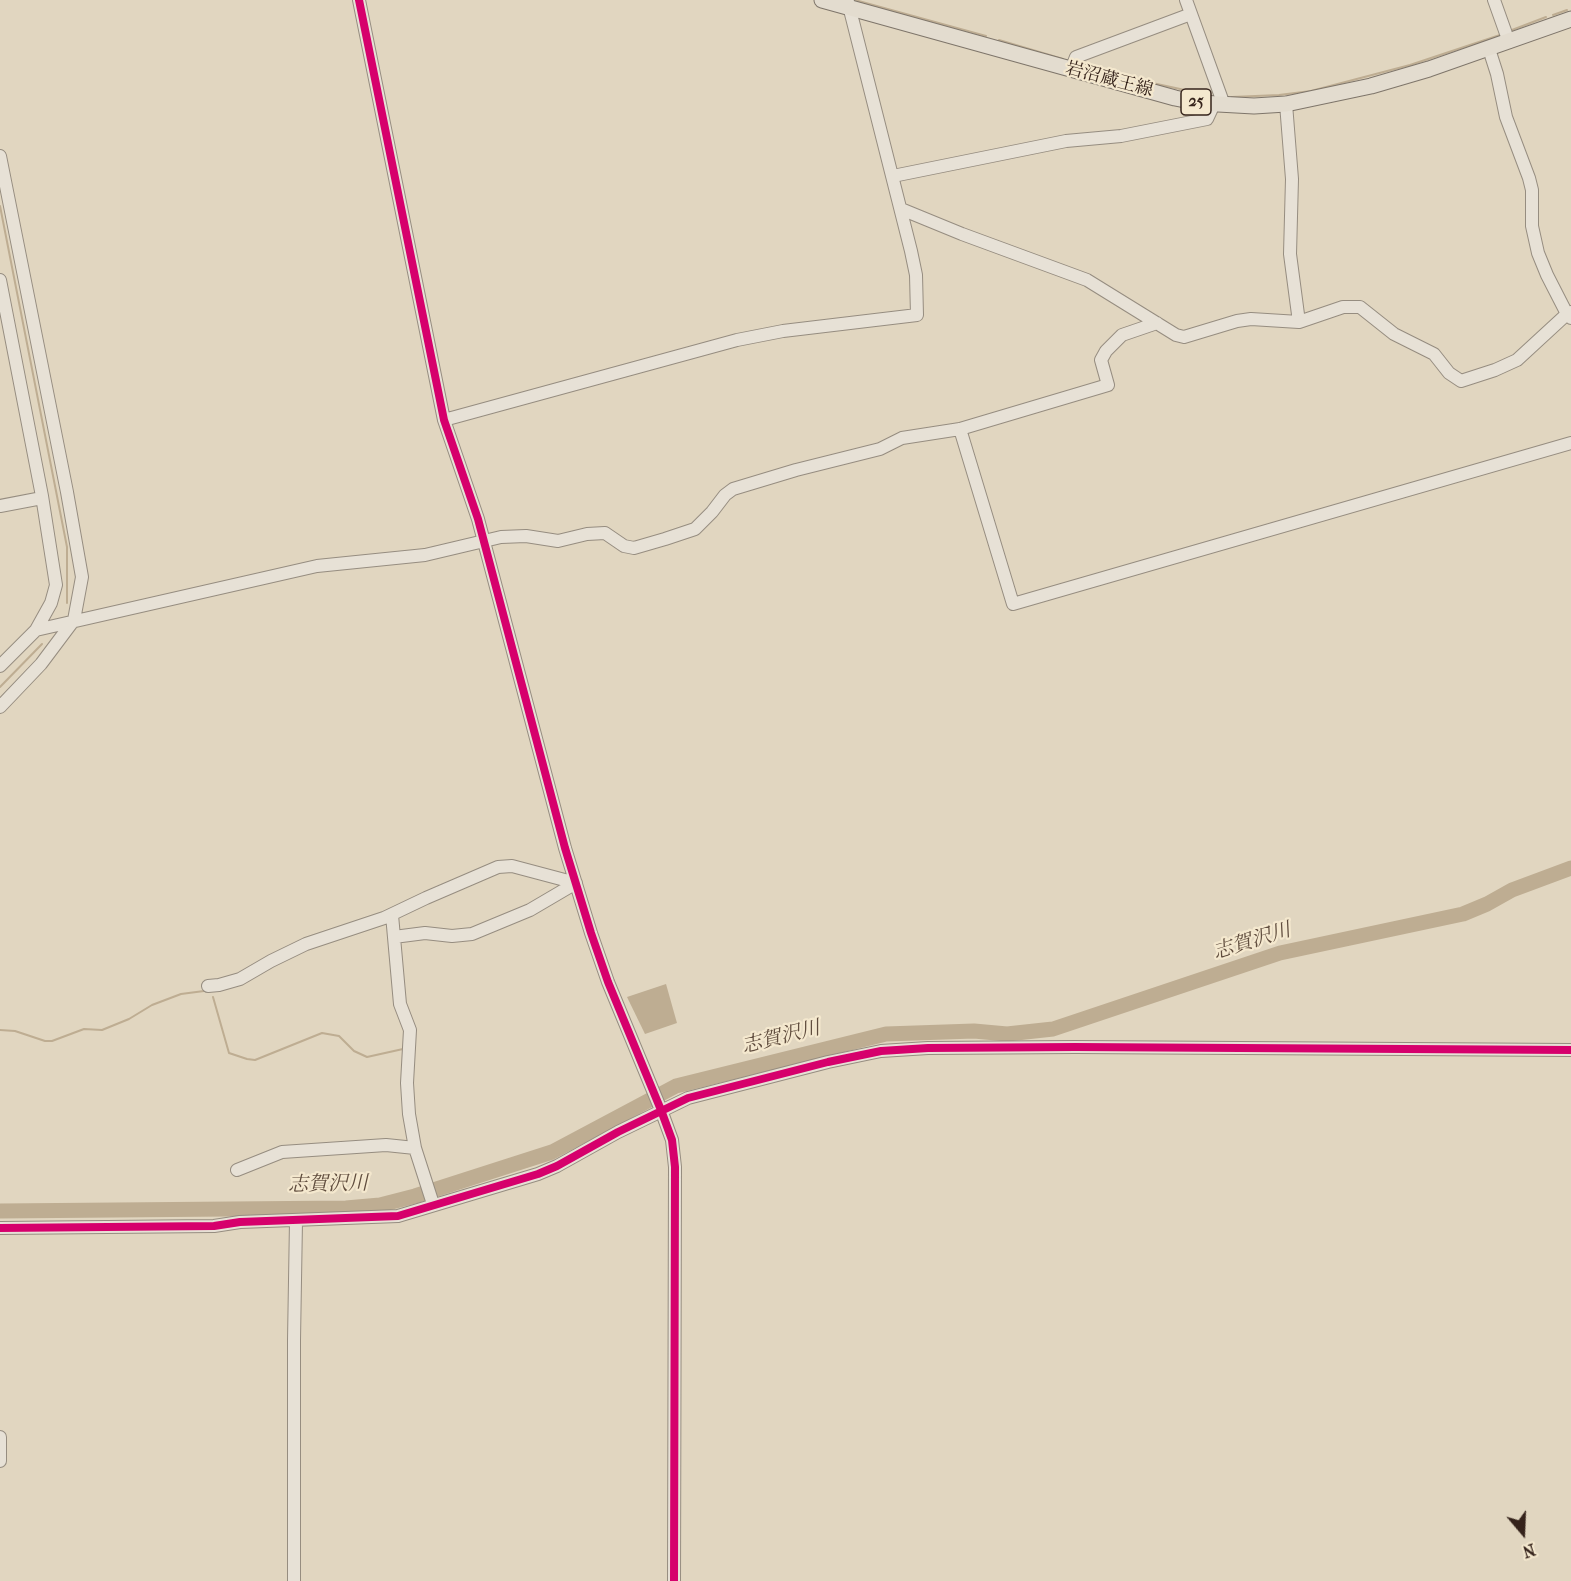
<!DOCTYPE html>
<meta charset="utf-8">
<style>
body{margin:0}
#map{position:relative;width:1571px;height:1581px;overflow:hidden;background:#e1d6c0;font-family:"IM FELL French Canon",serif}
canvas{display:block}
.north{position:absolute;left:1493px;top:1503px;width:60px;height:60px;-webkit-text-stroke:4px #f4e8ce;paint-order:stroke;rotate:161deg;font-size:16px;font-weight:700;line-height:24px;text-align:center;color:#35231b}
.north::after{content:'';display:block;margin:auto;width:21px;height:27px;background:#35231b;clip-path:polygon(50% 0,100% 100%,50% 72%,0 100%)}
</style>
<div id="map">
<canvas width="1571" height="1581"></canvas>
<div class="north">N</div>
</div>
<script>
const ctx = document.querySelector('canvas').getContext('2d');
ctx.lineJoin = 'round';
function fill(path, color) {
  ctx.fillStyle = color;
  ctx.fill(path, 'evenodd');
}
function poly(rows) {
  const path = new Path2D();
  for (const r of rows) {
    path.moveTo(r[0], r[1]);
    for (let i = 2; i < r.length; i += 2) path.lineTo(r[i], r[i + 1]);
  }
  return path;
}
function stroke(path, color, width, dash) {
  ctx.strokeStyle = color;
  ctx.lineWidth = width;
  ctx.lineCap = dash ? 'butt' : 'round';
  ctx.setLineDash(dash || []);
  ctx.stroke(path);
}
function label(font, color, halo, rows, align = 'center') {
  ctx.font = font + ' "IM FELL French Canon","Noto Serif JP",serif';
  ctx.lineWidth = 4.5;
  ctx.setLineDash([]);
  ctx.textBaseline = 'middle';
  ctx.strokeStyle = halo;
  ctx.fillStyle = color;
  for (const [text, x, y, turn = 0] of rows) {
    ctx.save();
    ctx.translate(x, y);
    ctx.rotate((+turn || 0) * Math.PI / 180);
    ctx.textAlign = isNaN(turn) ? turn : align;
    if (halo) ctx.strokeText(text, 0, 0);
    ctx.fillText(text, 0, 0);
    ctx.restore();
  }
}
const water = poly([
 [666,984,677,1023,645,1034,627,997]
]);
const stream = poly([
 [855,0,986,36],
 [1553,15,1567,10],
 [1512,30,1546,17],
 [999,40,1063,59],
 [1080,63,1112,73],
 [1129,78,1208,95],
 [1232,97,1279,95,1311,91,1410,65,1500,35],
 [0,206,67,547,67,603],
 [0,687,42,644],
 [213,997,229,1053,247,1059,255,1060,322,1033,339,1036,354,1051,367,1057,403,1049],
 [0,1030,15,1031,45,1041,52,1041,84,1029,102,1030,129,1019,152,1005,181,994,204,991]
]);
const river = poly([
 [0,1211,346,1208,380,1205,415,1196,552,1152,676,1086,886,1034,974,1031,1007,1034,1053,1029,1280,953,1463,914,1487,904,1512,890,1571,868]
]);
const minor = poly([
 [359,0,444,420,478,519,565,848,591,933,608,982,661,1110,672,1140,675,1167,674,1581],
 [1186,0,1224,105],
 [1494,0,1509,42],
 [1489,49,1497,74,1506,117,1529,178,1532,190,1532,226,1538,253,1547,275,1567,314,1571,318],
 [1071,70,1076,57,1191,14],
 [1286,104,1292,179,1290,254,1299,322],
 [0,156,67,492,82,577,74,620,41,664,0,707],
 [893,176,1066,141,1121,136,1207,119,1214,104],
 [901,209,962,234,1087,280,1176,335,1184,337,1237,321,1251,319,1299,322,1343,307,1360,307,1394,334,1434,354,1449,373,1461,381,1495,370,1517,360,1567,314,1571,312],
 [0,280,42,496,56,585,51,603,36,630],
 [444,420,737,340,783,331,917,315,916,275,911,251,848,2],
 [960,429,1013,604,1571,443],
 [0,506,42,498],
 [0,666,36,630,317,566,425,555,501,537,526,536,558,541,587,534,605,533,624,546,634,548,665,539,695,529,712,512,725,495,733,489,796,470,880,449,902,438,960,429,1108,385,1101,360,1106,351,1122,335,1157,323],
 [392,915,400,1004,410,1030,407,1083,409,1114,415,1148,433,1204],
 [394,937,425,933,452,936,472,934,530,910,576,883],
 [208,986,219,985,240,979,271,961,306,944,384,918,426,898,498,867,512,866,576,883],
 [237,1170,282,1152,386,1145,415,1148],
 [0,1228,214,1226,240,1222,398,1216,538,1174,557,1166,618,1132,688,1098,828,1062,881,1051,928,1048,1075,1047,1571,1050],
 [0,1437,0,1461],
 [294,1581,294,1340,296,1221]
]);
const major = poly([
 [822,0,1175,98,1200,103,1254,106,1286,104,1371,86,1429,69,1571,19]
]);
const cycleway = poly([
 [359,0,444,420,478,519,565,848,591,933,608,982,661,1110,672,1140,675,1167,674,1581],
 [0,1228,214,1226,240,1222,398,1216,538,1174,557,1166,618,1132,688,1098,828,1062,881,1051,928,1048,1075,1047,1571,1050]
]);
const shields = [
 [1196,102,30]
];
const shieldNames = [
 ["25",1196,102]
];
const streetNames = [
 ["岩沼蔵王線",1109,80,15]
];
const waterNames = [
 ["志賀沢川",1252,942,-17],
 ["志賀沢川",781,1038,-14],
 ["志賀沢川",328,1185,-1]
];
fill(water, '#bead92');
stroke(stream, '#bead92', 2);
stroke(river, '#bead92', 15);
stroke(minor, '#968d80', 14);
stroke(major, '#7e756a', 17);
stroke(minor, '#e7e1d6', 12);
stroke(major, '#e3dccf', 15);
stroke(cycleway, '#d6006c', 8);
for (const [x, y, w] of shields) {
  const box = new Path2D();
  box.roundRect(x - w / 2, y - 13, w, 26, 4.5);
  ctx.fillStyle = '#f4e8ce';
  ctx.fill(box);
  stroke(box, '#35231b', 1.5);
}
label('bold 16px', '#35231b', null, shieldNames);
label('18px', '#35231b', '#f4e8ce', streetNames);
label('italic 20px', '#604d3e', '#f4e8ce', waterNames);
</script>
